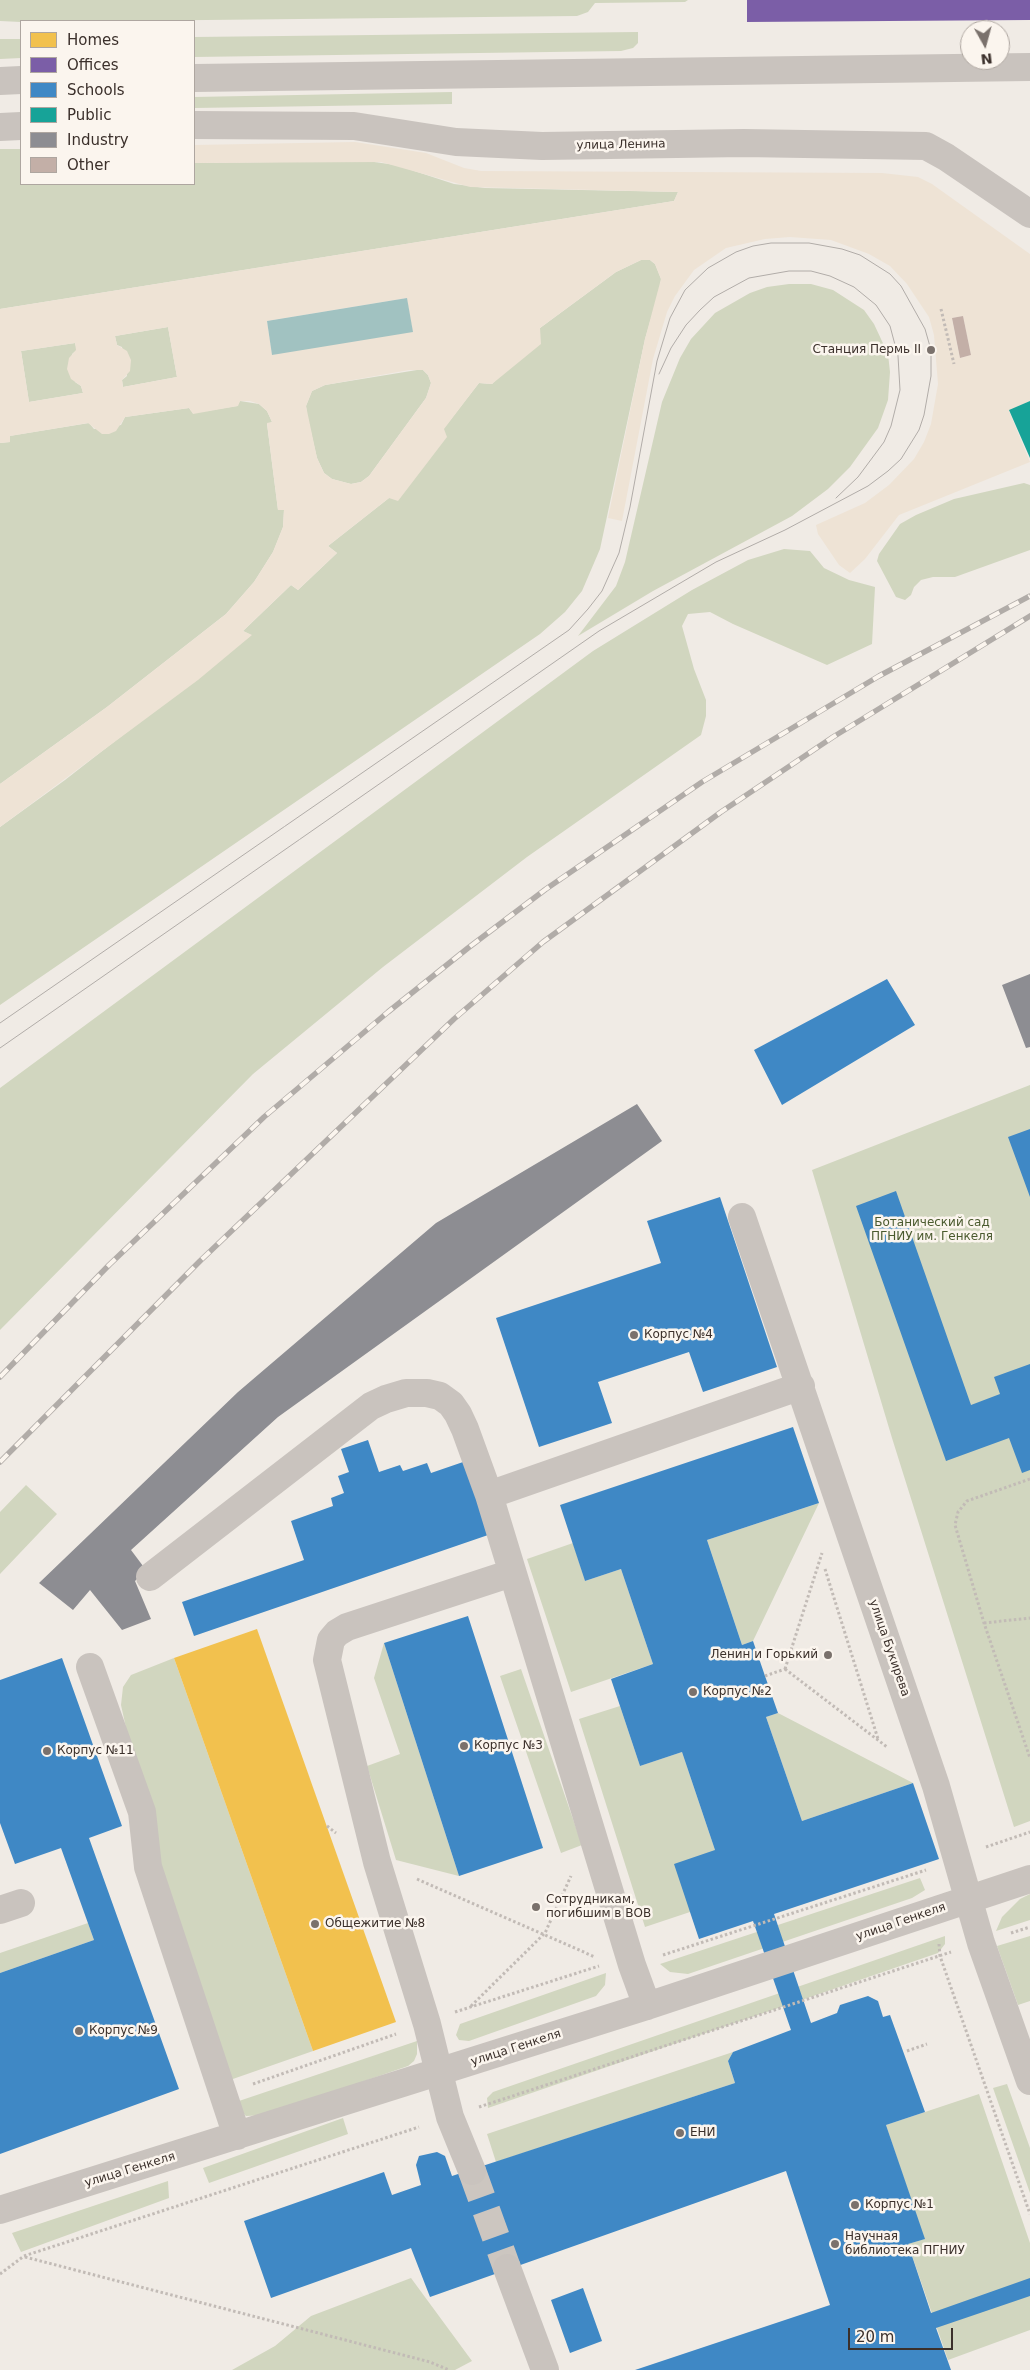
<!DOCTYPE html>
<meta charset="utf-8">
<style>
body{margin:0}
#map{position:relative;width:1030px;height:2370px;overflow:hidden;background:#f0ebe5;font-family:"DejaVu Sans",sans-serif}
canvas{display:block}
.legend{position:absolute;left:20px;top:20px;width:175px;height:165px;box-sizing:border-box;background:#fbf5ee;border:1px solid #aea6a0;margin:0;padding:6px 9px;list-style:none;font-size:15px;color:#3b302b}
.legend li{display:flex;align-items:center;gap:10px;height:25px}
.legend b{width:25px;border:1px solid #aea6a0}
.north{position:absolute;left:960px;top:20px;width:50px;height:50px;box-sizing:border-box;background:#fbf5ee;border:1px solid #aea6a0;border-radius:50%;rotate:173deg;font-size:14px;font-weight:700;line-height:20px;text-align:center;color:#3b302b}
.north::after{content:'';display:block;margin:auto;width:18px;height:22px;background:#7a716c;clip-path:polygon(50% 0,100% 100%,50% 72%,0 100%)}
.scale{position:absolute;left:848px;top:2328px;width:105px;height:22px;box-sizing:border-box;border:2px solid #3b302b;border-top:0;padding-left:6px;font-size:15px;line-height:18px;white-space:nowrap;color:#3b302b;-webkit-text-stroke:4px #fbf5ee;paint-order:stroke}
</style>
<div id="map">
<canvas width="1030" height="2370"></canvas>
<ul class="legend">
<li><b style="height:14px;background:#f2c14e"></b>Homes</li>
<li><b style="height:14px;background:#7b5ea7"></b>Offices</li>
<li><b style="height:14px;background:#3f88c5"></b>Schools</li>
<li><b style="height:14px;background:#17a398"></b>Public</li>
<li><b style="height:14px;background:#8d8d92"></b>Industry</li>
<li><b style="height:14px;background:#c3afa7"></b>Other</li>
</ul>
<div class="north">N</div>
<div class="scale">20 m</div>
</div>
<script>
const ctx = document.querySelector('canvas').getContext('2d');
ctx.lineJoin = 'round';
function fill(path, color) {
  ctx.fillStyle = color;
  ctx.fill(path, 'evenodd');
}
function poly(rows) {
  const path = new Path2D();
  for (const r of rows) {
    path.moveTo(r[0], r[1]);
    for (let i = 2; i < r.length; i += 2) path.lineTo(r[i], r[i + 1]);
  }
  return path;
}
function stroke(path, color, width, dash) {
  ctx.strokeStyle = color;
  ctx.lineWidth = width;
  ctx.lineCap = dash ? 'butt' : 'round';
  ctx.setLineDash(dash || []);
  ctx.stroke(path);
}
function label(font, color, halo, rows, align = 'center') {
  ctx.font = font + ' "DejaVu Sans",sans-serif';
  ctx.lineWidth = 5;
  ctx.setLineDash([]);
  ctx.textBaseline = 'middle';
  ctx.strokeStyle = halo;
  ctx.fillStyle = color;
  for (const [text, x, y, turn = 0] of rows) {
    ctx.save();
    ctx.translate(x, y);
    ctx.rotate((+turn || 0) * Math.PI / 180);
    ctx.textAlign = isNaN(turn) ? turn : align;
    if (halo) ctx.strokeText(text, 0, 0);
    ctx.fillText(text, 0, 0);
    ctx.restore();
  }
}
const green = poly([
 [0,0,688,0,685,2,595,3,588,12,577,16,21,22,0,21],
 [638,32,638,43,633,48,621,51,194,57,194,37],
 [0,39,21,39,21,58,0,59],
 [452,92,452,104,194,108,194,97],
 [0,149,21,149,21,184,194,184,194,163,367,161,396,165,454,184,485,188,678,192,674,201,0,309],
 [641,260,650,260,655,264,661,279,660,288,645,339,600,549,582,591,565,612,540,634,0,1005,0,827,65,780,251,635,243,631,291,585,298,590,337,553,328,546,389,498,479,383,492,384,540,328,616,272],
 [789,284,811,284,833,290,864,310,874,324,888,354,890,372,888,400,878,428,850,467,828,489,792,516,653,591,578,636,616,586,625,562,662,402,680,358,691,339,715,313,750,293,767,287],
 [168,327,177,377,123,387,122,380,127,376,122,347,117,345,115,336],
 [75,343,77,350,72,354,75,382,81,386,83,393,29,402,21,351],
 [417,370,423,370,428,375,431,383,426,398,369,476,361,482,351,484,332,479,324,473,317,458,307,415,306,406,312,391,325,385],
 [240,401,259,404,267,411,272,422,267,424,278,510,284,510,283,527,273,552,254,582,226,614,107,707,0,784,0,443,10,442,9,436,89,423,94,429,121,425,125,417,189,408,193,413,237,406],
 [1024,483,1030,485,1030,550,955,577,933,577,921,580,914,587,911,595,905,600,896,597,877,561,879,554,900,524,916,515,954,499],
 [784,549,810,551,824,568,849,580,875,587,872,644,827,665,733,624,710,612,688,614,682,626,694,669,706,700,706,716,701,735,527,857,383,967,253,1074,0,1330,0,1088,593,651,692,590,748,560],
 [1030,1085,1030,1821,1014,1827,892,1438,812,1170],
 [26,1485,57,1514,0,1574,0,1512],
 [819,1503,753,1641,742,1645,707,1540],
 [573,1543,585,1581,621,1569,653,1664,571,1692,527,1559],
 [384,1643,459,1876,396,1860,367,1766,400,1754,374,1678],
 [174,1658,313,2051,230,2080,159,1877,121,1705,123,1687,131,1675],
 [521,1669,582,1845,561,1853,500,1676],
 [620,1706,640,1766,682,1752,715,1850,690,1912,645,1927,579,1719],
 [778,1713,913,1783,802,1821,766,1717],
 [920,1878,925,1890,912,1898,688,1974,670,1972,660,1964],
 [1030,1894,1030,1920,996,1931,1002,1917,1020,1899],
 [88,1923,94,1940,0,1973,0,1953],
 [945,1936,945,1944,938,1953,488,2108,487,2098,493,2092],
 [1030,1936,1030,2001,1018,2005,997,1946],
 [606,1973,605,1985,596,1996,469,2041,459,2040,456,2035,460,2024],
 [417,2041,417,2054,414,2061,408,2066,266,2115,246,2116,233,2103],
 [733,2052,728,2061,735,2083,496,2162,487,2134],
 [1007,2084,1030,2148,1030,2193,993,2088],
 [979,2094,1030,2243,1030,2330,948,2360,908,2244,924,2239,886,2125],
 [343,2118,348,2134,209,2183,203,2168],
 [168,2181,169,2198,21,2252,12,2233],
 [411,2278,472,2361,455,2370,232,2370,275,2346,311,2316]
]);
const plaza = poly([
 [355,142,426,153,464,168,481,171,882,173,918,177,932,184,1030,254,1030,401,1009,411,1030,462,899,515,865,559,850,573,839,565,818,534,816,525,865,503,889,485,914,459,924,442,931,424,938,384,934,335,929,317,907,284,890,266,869,254,831,240,790,237,765,239,726,248,694,270,675,296,667,312,653,359,622,521,608,518,645,339,661,279,655,264,650,260,641,260,616,272,540,328,541,344,492,384,479,383,444,429,447,437,398,501,389,498,328,546,337,553,298,590,291,585,243,631,252,635,198,680,0,827,0,784,107,707,226,614,254,582,273,552,283,527,284,510,278,510,267,423,272,422,267,411,259,404,250,401,240,401,238,406,193,414,189,408,125,417,116,431,109,434,102,434,88,423,10,436,10,442,0,443,0,309,674,201,678,192,470,187,381,162,194,163,194,145],
 [407,298,273,355,272,354,267,321],
 [963,316,971,355,960,358,952,318],
 [168,327,177,377,123,387,122,380,130,371,131,360,127,351,117,345,115,336],
 [75,343,76,350,69,358,67,369,71,379,81,386,83,393,29,402,21,351],
 [409,370,423,370,428,375,431,383,426,398,369,476,361,482,351,484,332,479,324,473,317,458,306,406,312,391,325,385]
]);
const water = poly([
 [407,298,413,332,272,355,267,321]
]);
const homes = poly([
 [257,1629,396,2022,313,2051,174,1658]
]);
const offices = poly([
 [747,0,1030,0,1030,20,747,22]
]);
const schools = poly([
 [887,979,915,1025,782,1105,754,1050],
 [1030,1129,1030,1197,1008,1137],
 [896,1191,971,1405,1000,1394,994,1377,1030,1364,1030,1470,1022,1473,1009,1438,946,1461,856,1206],
 [720,1197,777,1367,703,1392,689,1352,598,1382,612,1423,539,1447,496,1318,661,1263,647,1221],
 [793,1427,819,1503,707,1540,742,1645,753,1641,765,1676,778,1713,766,1717,802,1821,913,1783,939,1859,774,1914,811,2023,837,2013,840,2005,868,1996,878,2001,883,2017,890,2015,925,2112,886,2125,925,2239,908,2244,931,2313,1030,2278,1030,2296,936,2328,951,2370,635,2370,830,2305,786,2171,430,2297,411,2248,271,2298,244,2221,384,2172,392,2195,421,2185,416,2165,419,2156,437,2152,445,2156,452,2176,735,2083,728,2061,733,2052,791,2030,753,1921,699,1939,674,1864,715,1850,682,1752,640,1766,611,1679,653,1664,621,1569,585,1581,560,1505],
 [368,1440,379,1472,400,1465,403,1471,427,1463,431,1473,466,1461,491,1534,194,1636,182,1602,304,1560,291,1521,333,1506,331,1498,344,1493,338,1476,349,1472,341,1449],
 [468,1616,543,1848,459,1876,384,1643],
 [62,1658,122,1826,89,1838,179,2089,0,2154,0,1973,94,1940,61,1848,15,1864,0,1823,0,1680],
 [583,2288,602,2341,570,2353,551,2300]
]);
const public = poly([
 [1030,401,1030,458,1009,410]
]);
const industry = poly([
 [1030,974,1030,1047,1026,1048,1002,985],
 [637,1104,662,1141,278,1417,131,1550,146,1570,135,1581,151,1619,122,1630,90,1590,73,1610,39,1583,238,1392,436,1223]
]);
const building = poly([
 [963,316,971,355,960,358,952,318]
]);
const minorTunnel = poly([
 [472,2171,507,2268]
]);
const path = poly([
 [941,309,954,364],
 [1030,1479,967,1501,958,1512,955,1525,984,1623,1030,1758],
 [825,1569,878,1739],
 [984,1623,1030,1618],
 [785,1669,887,1747],
 [785,1669,822,1553],
 [765,1676,785,1669],
 [327,1826,336,1833],
 [986,1847,1030,1832],
 [417,1879,595,1957],
 [1011,1933,1030,1927],
 [939,1944,940,1956,1030,2214],
 [663,1955,926,1870],
 [471,2006,545,1933,571,1876],
 [455,2012,599,1966],
 [907,2051,927,2044],
 [253,2084,396,2034],
 [479,2107,951,1952],
 [25,2257,430,2362,449,2370],
 [0,2274,24,2256,419,2127]
]);
const minor = poly([
 [194,78,1030,67],
 [0,81,21,80],
 [194,125,354,126,456,142,542,146,744,143,926,146,946,157,1030,214],
 [0,127,21,126],
 [742,1217,936,1786,981,1943,1030,2081],
 [489,1495,801,1386],
 [150,1577,371,1406,386,1399,406,1393,427,1393,440,1396,451,1404,458,1414,465,1429,489,1495,632,1965,647,2006],
 [90,1667,142,1812,148,1867,237,2136],
 [0,1910,21,1903],
 [472,2171,450,2117,427,2024,377,1862,327,1660,331,1640,337,1633,347,1627,512,1573],
 [0,2210,647,2006,1030,1879],
 [507,2268,545,2370]
]);
const tram = poly([
 [659,374,671,348,686,325,700,310,714,297,749,278,789,271,811,271,830,276,854,287,876,305,890,326,898,356,900,390,891,426,884,442,858,477,836,498],
 [0,1023,569,630,588,609,602,591,619,553,630,507,657,361,670,318,685,290,708,268,736,252,753,246,771,243,809,243,842,249,860,255,890,274,901,286,925,329,931,350,931,376,924,415,919,430,901,459,888,471,868,486,785,530,716,562,599,631,0,1048]
]);
const rail = poly([
 [0,1377,109,1265,264,1117,388,1012,468,948,546,889,702,782,879,676,1030,596],
 [0,1462,200,1261,454,1019,543,942,721,812,833,737,1030,616]
]);
const markers = [
 [931,350,5,"#7a716c"],
 [634,1335,5,"#7a716c"],
 [828,1655,5,"#7a716c"],
 [693,1692,5,"#7a716c"],
 [464,1746,5,"#7a716c"],
 [47,1751,5,"#7a716c"],
 [536,1907,5,"#7a716c"],
 [315,1924,5,"#7a716c"],
 [79,2031,5,"#7a716c"],
 [680,2133,5,"#7a716c"],
 [855,2205,5,"#7a716c"],
 [835,2244,5,"#7a716c"]
];
const streetNames = [
 ["улица Ленина",621,145,-1],
 ["улица Букирева",889,1648,71],
 ["улица Генкеля",901,1922,-19],
 ["улица Генкеля",516,2048,-18],
 ["улица Генкеля",130,2170,-17]
];
const poiNames = [
 ["Станция Пермь II",921,350,"right"],
 ["Корпус №4",644,1335],
 ["Ленин и Горький",818,1655,"right"],
 ["Корпус №2",703,1692],
 ["Корпус №3",474,1746],
 ["Корпус №11",57,1751],
 ["Сотрудникам,",546,1900],
 ["погибшим в ВОВ",546,1914],
 ["Общежитие №8",325,1924],
 ["Корпус №9",89,2031],
 ["ЕНИ",690,2133],
 ["Корпус №1",865,2205],
 ["Научная",845,2237],
 ["библиотека ПГНИУ",845,2251]
];
const parkNames = [
 ["Ботанический сад",932,1223],
 ["ПГНИУ им. Генкеля",932,1237]
];
fill(green, '#d1d6bf');
fill(plaza, '#eee3d5');
fill(water, '#a1c2c1');
fill(homes, '#f2c14e');
fill(offices, '#7b5ea7');
fill(schools, '#3f88c5');
fill(public, '#17a398');
fill(industry, '#8d8d92');
fill(building, '#c3afa7');
stroke(minorTunnel, '#ccc6c0', 28, [28, 14]);
stroke(path, '#c2bbb6', 3, [2.5, 2.5]);
stroke(minor, '#c9c3be', 28);
stroke(tram, '#b1aca8', 1);
stroke(rail, '#b1aca8', 5.5);
stroke(rail, '#fbf5ee', 4, [11]);
for (const [x, y, r, color] of markers) {
  const dot = new Path2D();
  dot.arc(x, y, r, 0, 2 * Math.PI);
  ctx.fillStyle = color;
  ctx.fill(dot);
  stroke(dot, '#fbf5ee', 2);
}
label('12px', '#3b302b', '#fbf5ee', streetNames);
label('12px', '#3b302b', '#fbf5ee', poiNames, 'left');
label('12px', '#4a5a2e', '#fbf5ee', parkNames);
</script>
